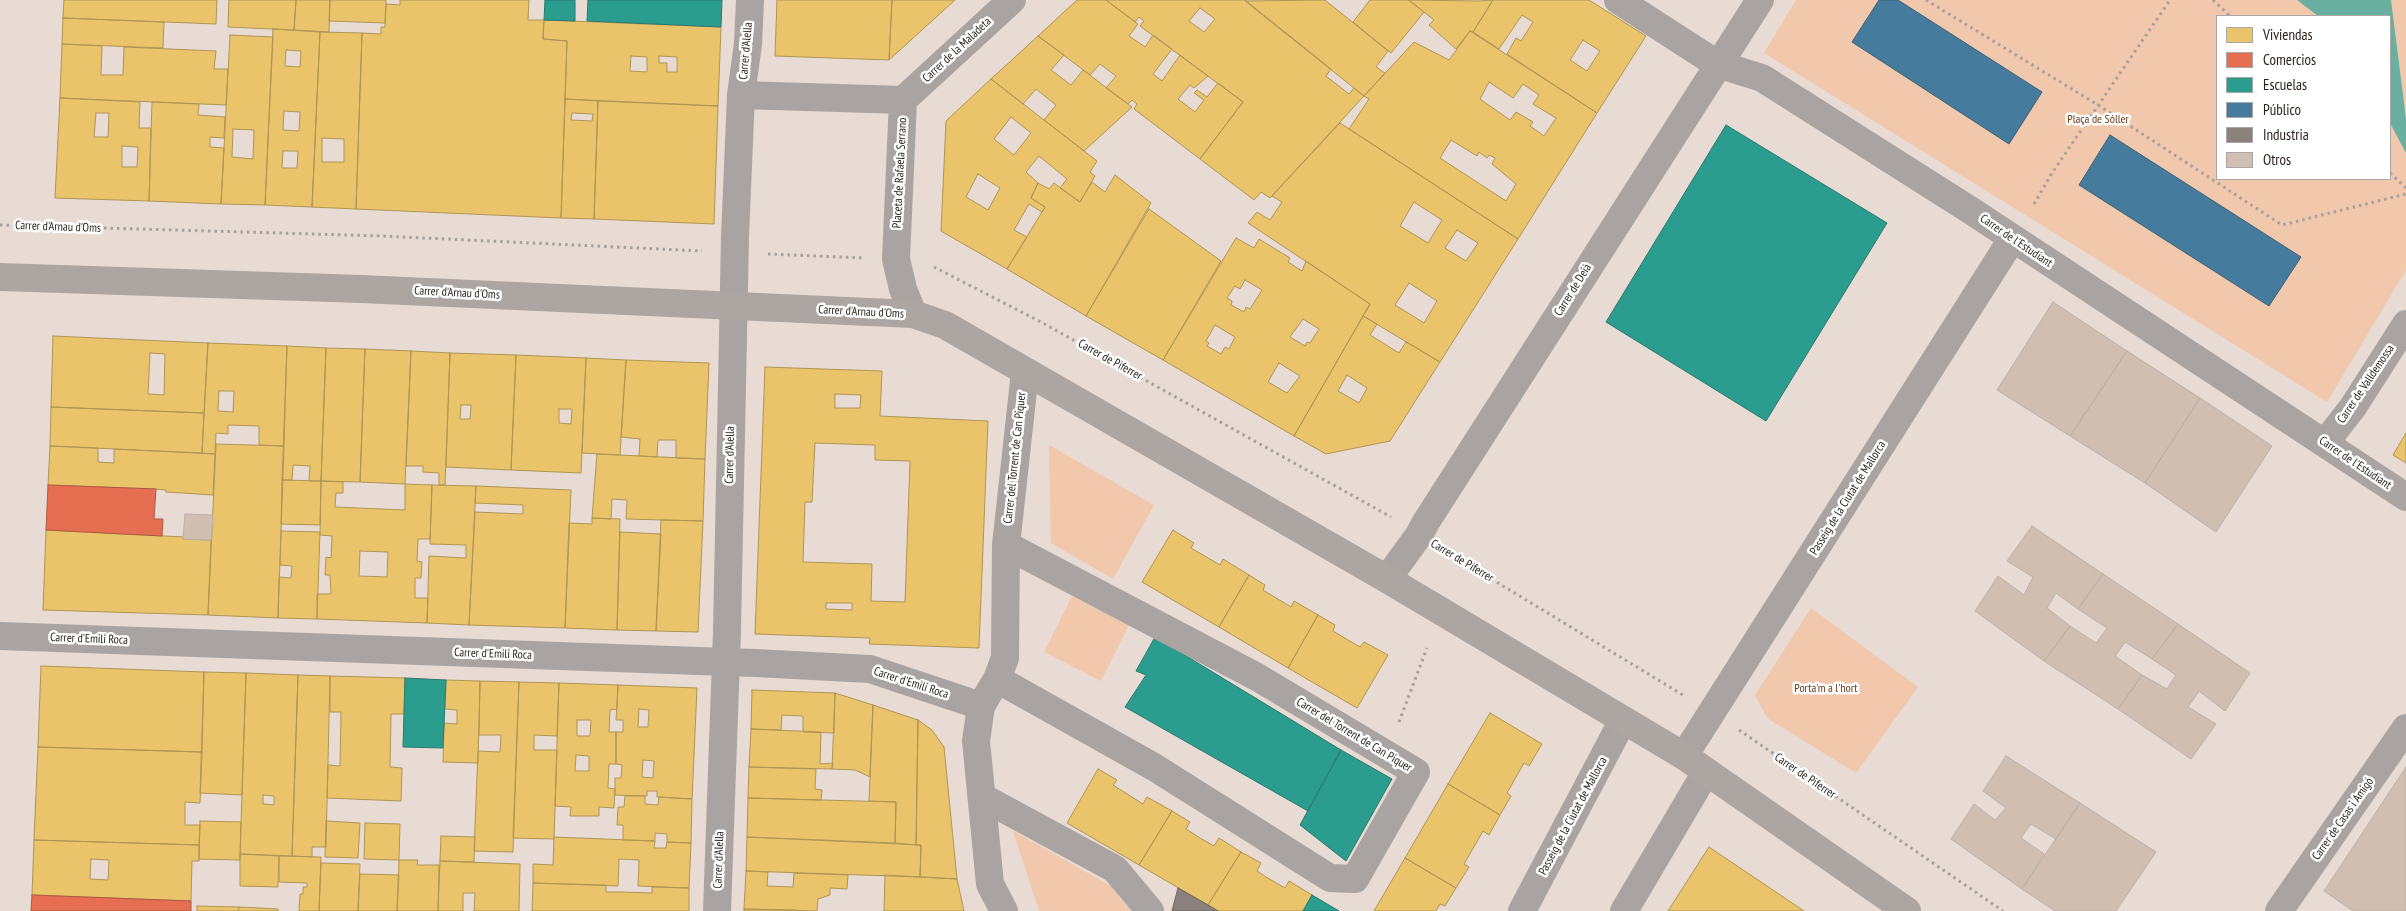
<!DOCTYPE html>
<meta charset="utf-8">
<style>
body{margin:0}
#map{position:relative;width:2406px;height:911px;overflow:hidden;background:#e7dbd4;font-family:"PT Sans Narrow",sans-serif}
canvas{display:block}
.legend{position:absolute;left:2216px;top:15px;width:175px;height:165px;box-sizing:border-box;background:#fff;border:1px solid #aaa7a5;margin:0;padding:6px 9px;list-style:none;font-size:15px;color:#2b231e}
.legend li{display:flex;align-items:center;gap:10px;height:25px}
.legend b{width:25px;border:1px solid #aaa7a5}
</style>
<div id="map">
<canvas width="2406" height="911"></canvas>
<ul class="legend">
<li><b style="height:14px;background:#e9c46a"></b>Viviendas</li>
<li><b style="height:14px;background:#e76f51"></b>Comercios</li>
<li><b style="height:14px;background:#2a9d8f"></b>Escuelas</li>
<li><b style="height:14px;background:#457b9d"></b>Público</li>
<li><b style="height:14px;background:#8a817c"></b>Industria</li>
<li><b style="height:14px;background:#d0beb1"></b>Otros</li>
</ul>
</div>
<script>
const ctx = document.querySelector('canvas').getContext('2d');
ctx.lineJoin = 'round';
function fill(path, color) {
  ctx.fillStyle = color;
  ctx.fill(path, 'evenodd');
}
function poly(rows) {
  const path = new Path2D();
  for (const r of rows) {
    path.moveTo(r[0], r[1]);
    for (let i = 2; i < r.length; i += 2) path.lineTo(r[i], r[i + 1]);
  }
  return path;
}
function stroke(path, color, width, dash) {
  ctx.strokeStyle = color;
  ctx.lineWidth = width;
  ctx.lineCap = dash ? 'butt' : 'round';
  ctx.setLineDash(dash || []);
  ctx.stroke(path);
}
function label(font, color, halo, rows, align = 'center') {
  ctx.font = font + ' "PT Sans Narrow",sans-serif';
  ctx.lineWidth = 5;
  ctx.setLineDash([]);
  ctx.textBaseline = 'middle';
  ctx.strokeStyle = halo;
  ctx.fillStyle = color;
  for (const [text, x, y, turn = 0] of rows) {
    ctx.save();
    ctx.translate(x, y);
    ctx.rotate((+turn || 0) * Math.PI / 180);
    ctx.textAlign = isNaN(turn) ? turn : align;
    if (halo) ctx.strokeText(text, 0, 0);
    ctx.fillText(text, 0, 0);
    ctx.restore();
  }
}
const green = poly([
 [1796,0,2406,0,2406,270,2327,402,1764,53],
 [2217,16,2390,16,2390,179,2217,179],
 [1049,445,1154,505,1113,579,1051,543],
 [1072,596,1129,625,1101,681,1044,652],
 [1811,608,1918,687,1856,773,1767,718,1755,695],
 [1013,831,1111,886,1131,911,1039,911]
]);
const water = poly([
 [2297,0,2391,0,2406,119,2406,153,2390,123,2390,16,2318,16]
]);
const homes = poly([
 [64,0,217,0,216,24,63,18,64,0],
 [229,0,296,0,294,30,228,27,229,0],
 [296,0,330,0,329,32,294,30,296,0],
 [330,0,386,0,385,23,329,21,330,0],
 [400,0,529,0,528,20,544,20,543,39,567,41,561,218,356,209,362,33,381,34,381,27,385,27,386,4,400,5,400,0],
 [777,0,892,0,889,60,775,56,777,0],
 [892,0,955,0,889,60,892,0],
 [1077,0,1106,0,1138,24,1129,36,1145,47,1153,35,1172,49,1153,74,1162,81,1180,55,1208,76,1194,88,1190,85,1178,99,1195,112,1204,100,1194,93,1197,90,1207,97,1218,83,1243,102,1200,159,1134,109,1137,104,1132,100,1128,104,1106,88,1116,76,1100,64,1090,75,1038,36,1077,0],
 [1106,0,1245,0,1331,69,1326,76,1349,94,1354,88,1364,96,1270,198,1261,192,1254,200,1200,159,1243,102,1140,26,1144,21,1139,17,1135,22,1106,0],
 [1200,8,1215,19,1204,32,1189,21,1200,8],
 [1325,0,1388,51,1376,67,1385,73,1364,96,1245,1,1325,0],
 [1370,0,1408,0,1424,12,1391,53,1353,22,1370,0],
 [1409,0,1479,1,1493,0,1473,32,1470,31,1456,49,1429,25,1434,20,1409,0],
 [1493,0,1589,0,1646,36,1597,113,1507,54,1516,38,1521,41,1533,22,1522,15,1499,49,1473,32,1493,0],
 [1583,40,1600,51,1587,71,1570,60,1583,40],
 [63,18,164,22,163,48,62,44,63,18],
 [544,20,721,27,718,106,565,99,567,41,543,39,544,20],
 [631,56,647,57,647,72,630,71,631,56],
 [659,56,677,57,677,72,667,72,667,63,659,63,659,56],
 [273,29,320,32,312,207,265,205,273,29],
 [286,50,301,51,300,67,285,66,286,50],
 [284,111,300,112,299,131,283,130,284,111],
 [283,151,298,151,297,168,282,168,283,151],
 [1470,31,1597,113,1518,239,1349,129,1369,99,1364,96,1414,42,1449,60,1470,31],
 [1489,82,1513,98,1523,84,1539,95,1533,104,1556,118,1544,136,1530,126,1533,122,1516,112,1510,120,1480,99,1489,82],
 [1451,140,1477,156,1479,152,1487,158,1489,155,1495,158,1492,164,1516,184,1506,201,1440,158,1451,140],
 [320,32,362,33,356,209,312,207,320,32],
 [322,138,344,139,344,162,322,162,322,138],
 [230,35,273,37,265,205,221,204,230,35],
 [233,129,254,130,253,159,232,157,233,129],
 [1038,36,1064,55,1051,70,1071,85,1083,70,1132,107,1084,151,1044,120,1056,105,1036,89,1023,104,991,79,1038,36],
 [62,44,102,46,101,75,123,75,124,47,216,51,214,69,228,69,226,105,60,98,62,44],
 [991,79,1097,161,1090,172,1095,176,1080,202,1060,188,1067,179,1039,156,1026,172,1038,183,1031,198,1045,207,1042,212,1029,204,1014,230,1027,237,1007,269,941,231,946,121,991,79],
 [1011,117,1031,133,1014,155,994,139,1011,117],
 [978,174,1000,188,988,210,966,197,978,174],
 [60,98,140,102,139,128,151,128,149,201,55,198,60,98],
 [96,113,109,113,108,137,94,137,96,113],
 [122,146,138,147,137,167,122,167,122,146],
 [565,99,598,101,594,219,561,218,565,99],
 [572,113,593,114,592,121,571,120,572,113],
 [598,101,718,106,714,224,594,219,598,101],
 [152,102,199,104,198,115,225,117,224,138,210,137,210,147,224,148,221,204,149,201,152,102],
 [1340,123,1518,239,1440,362,1363,316,1370,304,1248,223,1257,212,1270,220,1282,202,1272,196,1340,123],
 [1414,202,1442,220,1428,243,1400,226,1414,202],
 [1457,230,1478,243,1466,261,1445,248,1457,230],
 [1409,283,1437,301,1424,323,1395,305,1409,283],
 [1115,175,1151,203,1086,316,1007,269,1045,207,1031,198,1038,183,1049,189,1054,183,1080,202,1092,182,1105,192,1115,175],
 [1149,209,1221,261,1163,360,1086,316,1149,209],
 [1236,238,1254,248,1259,239,1290,258,1288,262,1302,271,1306,261,1370,304,1294,436,1163,360,1236,238],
 [1245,280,1262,290,1250,309,1246,307,1244,312,1231,305,1232,301,1227,298,1235,286,1240,289,1245,280],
 [1303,319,1319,329,1310,343,1307,342,1305,346,1290,337,1303,319],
 [1215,325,1235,337,1229,349,1225,347,1221,354,1207,346,1209,343,1206,341,1215,325],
 [1279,363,1300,376,1287,393,1268,382,1279,363],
 [1363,316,1377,324,1370,335,1399,353,1406,342,1440,362,1390,441,1326,454,1294,436,1363,316],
 [1347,375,1367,388,1359,403,1338,391,1347,375],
 [53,336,208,343,204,413,51,407,53,336],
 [150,353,165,354,164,395,148,394,150,353],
 [208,343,287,346,284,446,259,445,259,426,228,425,228,434,216,433,215,454,202,453,208,343],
 [219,391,234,391,233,412,218,411,219,391],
 [287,346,326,348,321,481,309,481,310,466,293,465,292,480,282,480,287,346],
 [326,348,365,349,360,482,321,481,326,348],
 [365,349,411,351,405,484,360,482,365,349],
 [411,351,450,353,445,485,439,485,439,473,423,472,423,466,406,466,411,351],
 [450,353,516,355,511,470,446,467,450,353],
 [461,405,471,405,470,419,460,419,461,405],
 [516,355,586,358,581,473,511,470,516,355],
 [559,409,572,409,571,424,559,423,559,409],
 [586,358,626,360,620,455,582,453,586,358],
 [626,360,709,363,705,459,676,458,676,440,658,440,657,457,639,456,640,439,621,437,626,360],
 [765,367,882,371,880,416,988,421,979,648,869,644,870,638,755,634,765,367],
 [835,394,861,395,860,408,835,408,835,394],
 [815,443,875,445,875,460,910,461,905,602,871,601,872,564,803,562,805,502,812,502,815,443],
 [826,603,852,603,852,610,826,609,826,603],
 [51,407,204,413,202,453,50,446,51,407],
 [2406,433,2406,463,2393,455,2406,433],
 [216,444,284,446,278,618,208,615,216,444],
 [50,446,98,448,98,462,114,463,114,449,215,454,213,495,166,492,166,490,156,489,48,485,50,446],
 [597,454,705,459,703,521,626,519,627,500,612,499,611,519,592,518,597,454],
 [282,480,321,481,320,525,281,524,282,480],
 [321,481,343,482,343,493,336,493,335,507,405,510,405,484,432,485,430,539,418,539,417,561,422,562,421,578,415,578,415,598,428,598,427,623,317,619,317,594,331,594,330,575,325,575,326,557,331,558,332,536,320,535,321,481],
 [360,551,388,552,387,577,359,576,360,551],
 [432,485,476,486,469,625,427,623,429,556,466,558,466,545,430,544,432,485],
 [476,486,571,490,565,628,469,625,475,512,523,514,523,505,475,503,476,486],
 [592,518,620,519,617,630,565,628,569,523,592,524,592,518],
 [661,520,703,521,698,632,656,631,661,520],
 [46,530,184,537,183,539,211,540,208,615,43,610,46,530],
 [1173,530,1194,543,1191,548,1220,565,1223,559,1249,575,1219,627,1142,582,1173,530],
 [281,531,320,532,317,619,278,618,279,577,291,578,292,566,280,565,281,531],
 [620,532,661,534,656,631,617,630,620,532],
 [1249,575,1265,585,1263,590,1291,607,1294,601,1318,615,1288,668,1219,627,1249,575],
 [1318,615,1335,625,1333,631,1348,640,1360,647,1364,642,1388,655,1357,708,1288,668,1318,615],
 [41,666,204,672,202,752,38,747,41,666],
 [204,672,246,673,242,795,200,793,204,672],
 [246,673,298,675,292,856,240,854,246,673],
 [263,795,274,796,274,805,263,804,263,795],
 [298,675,330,676,326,847,312,847,312,857,292,856,298,675],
 [330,676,405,678,404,714,391,714,390,767,402,768,401,801,327,798,328,765,340,766,341,712,330,712,330,676],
 [446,680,480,681,478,763,443,762,444,723,457,724,457,710,445,709,446,680],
 [480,681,519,682,513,852,474,851,478,751,500,752,501,735,479,735,480,681],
 [519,682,559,683,557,736,534,735,534,750,557,750,554,839,513,838,519,682],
 [559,683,618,685,617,709,610,710,609,732,616,732,616,764,609,764,608,788,615,789,614,808,599,807,599,816,570,816,571,807,555,806,559,683],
 [577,720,591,720,590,736,577,736,577,720],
 [576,755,589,756,589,771,575,771,576,755],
 [618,685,697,688,692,799,657,797,657,791,647,791,647,796,615,795,615,778,621,778,622,765,616,764,616,732,623,732,623,720,616,720,618,685],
 [639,709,649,710,648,727,638,727,639,709],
 [643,760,654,761,653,778,642,777,643,760],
 [752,690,835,693,834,733,803,732,803,716,782,715,781,730,751,729,752,690],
 [835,693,873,705,870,777,855,770,832,769,835,693],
 [873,705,918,720,916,845,895,843,896,802,869,801,873,705],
 [1490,713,1542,744,1529,766,1524,763,1507,793,1511,796,1500,815,1448,784,1490,713],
 [918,720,932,730,944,747,957,879,920,877,921,845,916,845,918,720],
 [751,729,821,732,820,764,833,763,832,769,749,767,751,729],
 [38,747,202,752,200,803,185,802,185,825,200,825,199,845,34,840,38,747],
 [749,767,816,769,815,789,822,790,821,800,748,798,749,767],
 [1098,769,1117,780,1113,785,1143,804,1147,797,1172,811,1139,865,1067,823,1098,769],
 [1448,784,1500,815,1489,835,1483,831,1464,864,1469,867,1456,888,1405,858,1448,784],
 [625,796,645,796,645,804,658,805,659,797,692,799,691,843,667,842,667,834,655,833,655,841,623,840,623,825,617,825,618,807,624,807,625,796],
 [748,798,896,802,895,843,747,837,748,798],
 [1172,811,1190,822,1186,829,1200,838,1214,846,1219,838,1241,852,1208,905,1139,865,1172,811],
 [200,821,241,822,240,860,199,859,200,821],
 [326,821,360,823,358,858,325,857,326,821],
 [365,823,400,824,399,860,364,859,365,823],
 [441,836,475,837,474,862,440,861,441,836],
 [554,837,655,841,654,848,666,848,667,842,691,843,689,888,638,886,639,860,619,859,618,886,533,883,533,864,553,865,554,837],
 [747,837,921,845,920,877,746,871,747,837],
 [34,840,199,845,199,861,192,861,191,901,32,895,34,840],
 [91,859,109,860,108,880,90,879,91,859],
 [1709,847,1804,911,1668,911,1709,847],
 [1241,852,1261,863,1257,871,1266,877,1285,888,1289,881,1312,895,1303,911,1218,911,1208,905,1241,852],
 [240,854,279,856,278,887,240,886,240,854],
 [279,856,321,857,319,911,299,911,300,894,303,894,303,887,307,887,307,883,279,882,279,856],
 [1405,858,1456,888,1445,906,1440,904,1436,911,1374,911,1405,858],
 [399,860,418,860,417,865,439,865,438,911,397,911,399,860],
 [440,861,520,864,519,911,474,911,475,893,463,893,463,911,438,911,440,861],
 [321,863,360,864,358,911,319,911,321,863],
 [746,871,768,872,767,886,793,887,794,873,848,875,847,889,830,888,830,895,818,899,817,911,744,909,746,871],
 [360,874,399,875,397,911,358,911,360,874],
 [885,875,957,879,964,911,884,911,885,875],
 [533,883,606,885,606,892,622,892,652,893,652,887,689,888,689,911,532,911,533,883],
 [197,906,239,907,238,911,197,911,197,906],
 [239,907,278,909,278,911,238,911,239,907],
 [744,909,795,910,801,911,744,911,744,909]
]);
const shops = poly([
 [48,485,156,489,154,519,163,519,162,536,46,530,48,485],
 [32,895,191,901,191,911,31,911,32,895]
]);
const schools = poly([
 [545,0,575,0,575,21,544,20,545,0],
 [588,0,722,0,721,27,587,21,588,0],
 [1726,125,1887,223,1766,421,1606,322,1726,125],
 [1155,637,1341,750,1308,811,1125,707,1146,675,1136,671,1155,637],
 [405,678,446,680,443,748,403,747,405,678],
 [1341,750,1392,779,1346,861,1300,825,1341,750],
 [1312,895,1339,911,1303,911,1312,895]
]);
const public = poly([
 [1879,0,1898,0,2042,92,2009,144,1852,42,1879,0],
 [2110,135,2301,257,2269,306,2079,185,2110,135]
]);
const industry = poly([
 [1178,888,1208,905,1218,911,1172,911,1178,888]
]);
const building = poly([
 [2053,302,2127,351,2070,436,1997,390,2053,302],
 [2127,351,2200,398,2145,483,2070,436,2127,351],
 [2200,398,2272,446,2216,532,2145,483,2200,398],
 [185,514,213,515,211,540,183,539,185,514],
 [2032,526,2103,574,2078,609,2056,593,2047,608,2070,626,2044,661,1975,611,1998,576,2024,595,2033,577,2007,561,2032,526],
 [2103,574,2178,624,2152,659,2125,642,2115,656,2142,675,2118,709,2044,661,2070,626,2096,643,2107,628,2078,609,2103,574],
 [2178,624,2250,673,2225,711,2199,691,2188,707,2216,724,2191,759,2118,709,2142,675,2167,689,2176,675,2152,659,2178,624],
 [2006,756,2080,803,2056,839,2031,824,2021,838,2044,854,2022,889,1951,839,1974,804,1995,820,2006,808,1983,791,2006,756],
 [2406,767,2406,911,2353,911,2324,891,2406,767],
 [2080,803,2156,852,2116,911,2055,911,2022,889,2080,803]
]);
const path = poly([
 [1926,0,2098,105,2282,225,2406,194],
 [2213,0,2230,16],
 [2390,173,2406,188],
 [2034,204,2052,173,2170,0],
 [0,225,382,236,702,251],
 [768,254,864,258],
 [934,267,1041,322,1391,517],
 [1447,552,1683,695],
 [1399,722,1427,648],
 [1739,730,2003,911]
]);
const minor = poly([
 [1618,0,1717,64,1762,78,1970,210,2406,497],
 [741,95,903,100],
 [903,100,896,259,903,289,913,314],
 [903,100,1012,0],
 [2325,443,2353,407,2406,324],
 [1387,579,1419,535,1426,522,1760,0],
 [0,636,755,663,870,669,981,706],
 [997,679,1154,767,1330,878,1355,879,1416,772,1257,677,1006,545],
 [1684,756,2012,239],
 [982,797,1115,869,1150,911],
 [717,911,727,631,735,237,741,95,748,44,750,0],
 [1004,911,990,884,976,741,981,706,997,679,1005,658,1006,545,1025,372],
 [1522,911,1623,720],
 [1624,911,1706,772],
 [2279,911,2406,728]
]);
const major = poly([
 [0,277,361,289,913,314,945,325,1387,579,1684,756,1907,911]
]);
const streetNames = [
 ["Carrer de la Maladeta",957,50,-43],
 ["Carrer d'Alella",746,51,-85],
 ["Placeta de Rafaela Serrano",900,173,-87],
 ["Carrer d'Arnau d'Oms",58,227,2],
 ["Carrer de l'Estudiant",2016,241,34],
 ["Carrer de Deià",1573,290,-58],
 ["Carrer d'Arnau d'Oms",457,293,3],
 ["Carrer d'Arnau d'Oms",861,312,3],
 ["Carrer de Piferrer",1110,360,29],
 ["Carrer de Valldemossa",2366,384,-56],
 ["Carrer d'Alella",730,455,-89],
 ["Carrer del Torrent de Can Piquer",1015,458,-84],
 ["Carrer de l'Estudiant",2355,463,34],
 ["Passeig de la Ciutat de Mallorca",1848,498,-58],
 ["Carrer de Piferrer",1462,561,31],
 ["Carrer d'Emili Roca",89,639,2],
 ["Carrer d'Emili Roca",493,654,2],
 ["Carrer d'Emili Roca",911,683,18],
 ["Carrer del Torrent de Can Piquer",1354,735,31],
 ["Carrer de Piferrer",1805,776,34],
 ["Passeig de la Ciutat de Mallorca",1573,816,-62],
 ["Carrer de Casas i Amigó",2343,819,-55],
 ["Carrer d'Alella",719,860,-88]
];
const parkNames = [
 ["Plaça de Sóller",2098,120],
 ["Porta'm a l'hort",1826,689]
];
fill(green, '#f1c8ac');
fill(water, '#6ab0a0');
fill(homes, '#e9c46a');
stroke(homes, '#b09453', 1);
fill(shops, '#e76f51');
stroke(shops, '#af5842', 1);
fill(schools, '#2a9d8f');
stroke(schools, '#2a786d', 1);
fill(public, '#457b9d');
stroke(public, '#3d6177', 1);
fill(industry, '#8a817c');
stroke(industry, '#6e6560', 1);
fill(building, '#d0beb1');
stroke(building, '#b9b0aa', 1);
stroke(path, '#a6a09d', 3, [2.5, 4]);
stroke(minor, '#a9a4a1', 28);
stroke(major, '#ada5a1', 28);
label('12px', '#2b231e', '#fff', streetNames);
label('12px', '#653917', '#fff', parkNames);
</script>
